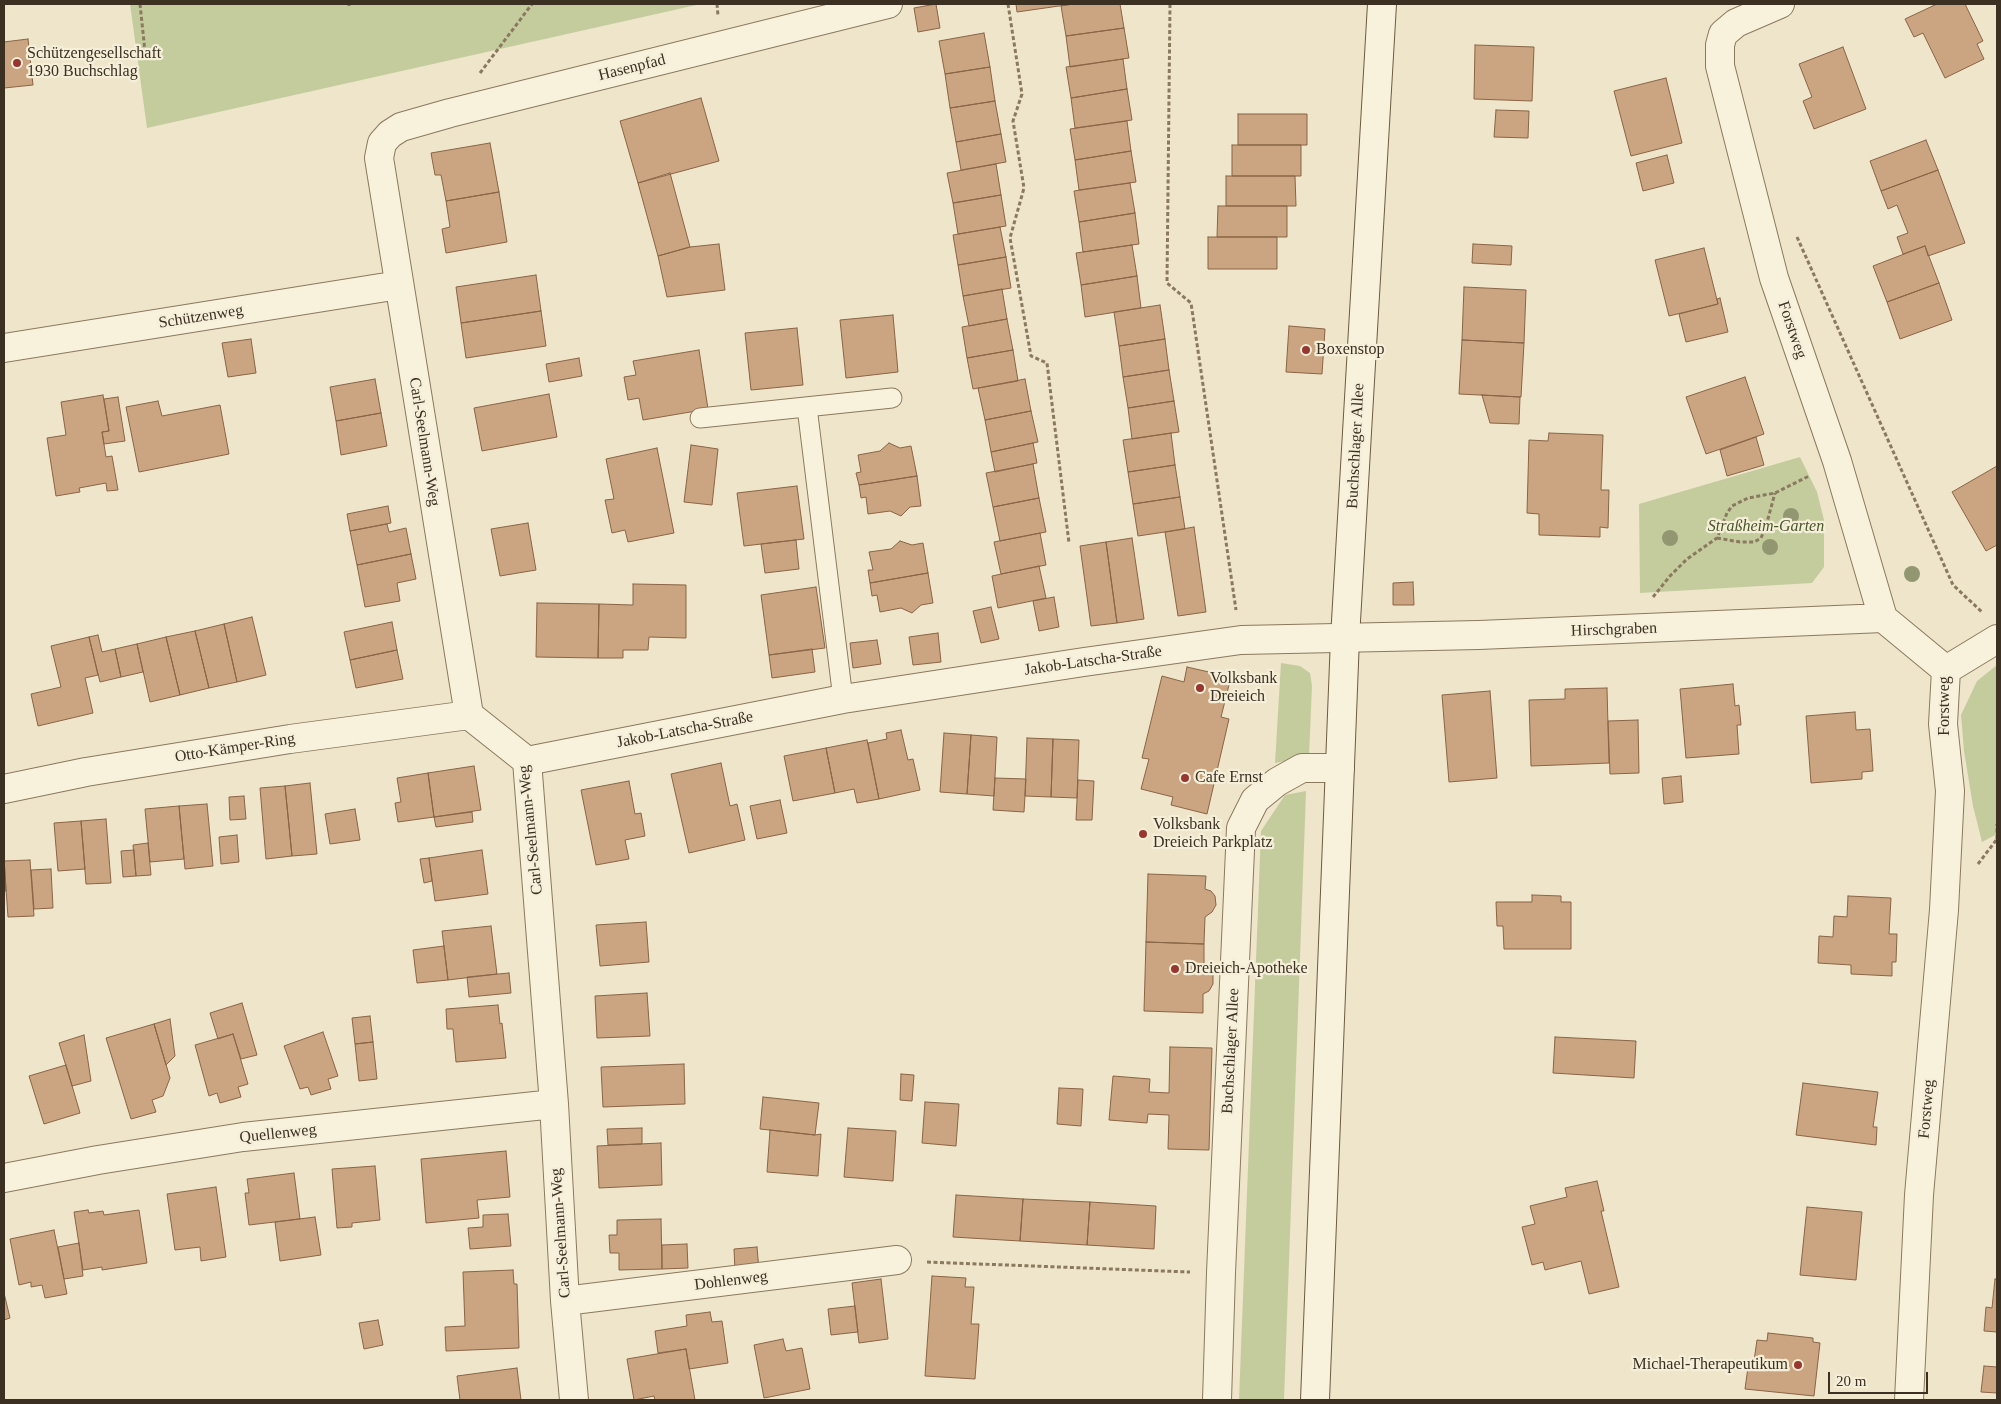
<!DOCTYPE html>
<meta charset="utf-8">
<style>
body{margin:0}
#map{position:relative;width:2001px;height:1404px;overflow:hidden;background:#eee5ca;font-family:"Times New Roman",serif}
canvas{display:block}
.frame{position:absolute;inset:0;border:5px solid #3b3021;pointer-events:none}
.scale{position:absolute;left:1828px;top:1372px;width:100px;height:22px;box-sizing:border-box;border:2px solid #3b3021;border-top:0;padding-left:6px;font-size:15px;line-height:18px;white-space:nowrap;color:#3b3021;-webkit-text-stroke:4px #f5efd9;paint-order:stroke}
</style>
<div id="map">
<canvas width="2001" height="1404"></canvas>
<div class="frame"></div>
<div class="scale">20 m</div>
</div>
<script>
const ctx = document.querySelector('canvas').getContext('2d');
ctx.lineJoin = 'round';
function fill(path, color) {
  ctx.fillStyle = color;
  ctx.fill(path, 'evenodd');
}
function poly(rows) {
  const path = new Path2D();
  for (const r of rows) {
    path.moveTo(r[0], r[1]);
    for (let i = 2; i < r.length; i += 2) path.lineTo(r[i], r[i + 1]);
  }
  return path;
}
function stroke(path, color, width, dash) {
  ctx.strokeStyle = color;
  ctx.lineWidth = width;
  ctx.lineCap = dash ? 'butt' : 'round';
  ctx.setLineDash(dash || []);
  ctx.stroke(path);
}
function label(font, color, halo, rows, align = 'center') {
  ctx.font = font + ' "Times New Roman",serif';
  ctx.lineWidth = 4.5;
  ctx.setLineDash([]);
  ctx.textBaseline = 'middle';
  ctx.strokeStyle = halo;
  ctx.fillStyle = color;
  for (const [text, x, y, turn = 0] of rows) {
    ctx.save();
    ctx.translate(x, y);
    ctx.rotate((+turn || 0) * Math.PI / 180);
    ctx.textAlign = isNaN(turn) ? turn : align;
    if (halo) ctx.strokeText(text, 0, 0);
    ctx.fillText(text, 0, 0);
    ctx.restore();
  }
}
const green = poly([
 [130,4,701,4,147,128],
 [1800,457,1817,492,1824,520,1824,567,1812,583,1640,593,1639,504],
 [1281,663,1300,666,1310,673,1312,686,1309,757,1275,763],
 [1997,665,1997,834,1982,842,1973,806,1964,751,1961,715,1977,681],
 [1306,791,1284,1400,1239,1400,1261,831,1285,795]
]);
const building = poly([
 [936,4,940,28,918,32,914,8,936,4],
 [1016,4,1073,4,1017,12,1016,4],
 [1073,4,1120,4,1124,28,1066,36,1061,6,1073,4],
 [1937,4,1965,4,1983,41,1977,44,1984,59,1945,78,1923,33,1914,37,1905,19,1937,4],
 [1124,28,1129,58,1070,67,1066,36,1124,28],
 [984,33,990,67,945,74,939,41,984,33],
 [28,39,33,85,4,88,4,42,28,39],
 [1475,45,1534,47,1532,101,1474,99,1475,45],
 [1843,47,1866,109,1814,129,1803,101,1812,97,1799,64,1843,47],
 [1123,59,1127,89,1071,98,1066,67,1123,59],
 [990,67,995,101,950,108,945,74,990,67],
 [1666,78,1682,143,1631,156,1614,91,1666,78],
 [1127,89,1132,120,1075,128,1071,98,1127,89],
 [701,98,719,161,638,183,620,121,701,98],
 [995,101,1001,134,956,142,950,108,995,101],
 [1496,110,1529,111,1528,138,1494,137,1496,110],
 [1238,114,1307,114,1307,145,1238,145,1238,114],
 [1127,121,1131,151,1075,160,1070,129,1127,121],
 [1001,134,1006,162,961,170,956,142,1001,134],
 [1926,140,1938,170,1881,191,1870,161,1926,140],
 [490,143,499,192,446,201,441,175,435,175,431,153,490,143],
 [1232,145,1301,145,1301,176,1232,176,1232,145],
 [1131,151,1136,182,1079,190,1075,160,1131,151],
 [1667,155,1674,183,1643,191,1636,163,1667,155],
 [996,164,1001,195,953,203,947,173,996,164],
 [1938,170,1965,243,1928,256,1925,246,1903,254,1897,237,1908,233,1897,205,1888,209,1881,191,1938,170],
 [670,173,690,247,658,256,638,183,670,173],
 [1226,176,1295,176,1296,206,1226,206,1226,176],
 [1130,183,1135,213,1079,222,1074,191,1130,183],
 [499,192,507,242,446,253,442,229,450,227,446,201,499,192],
 [1001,195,1006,226,958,234,953,203,1001,195],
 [1218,206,1287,206,1287,237,1217,237,1218,206],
 [1135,213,1139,244,1083,252,1079,222,1135,213],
 [1000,227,1006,257,958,265,953,235,1000,227],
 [1208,237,1277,237,1277,269,1208,269,1208,237],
 [719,244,725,290,667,297,658,256,690,247,719,244],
 [1473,244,1512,246,1511,265,1472,263,1473,244],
 [1132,245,1137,276,1081,285,1076,253,1132,245],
 [1925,246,1939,283,1887,302,1873,266,1925,246],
 [1704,248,1718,304,1669,316,1655,260,1704,248],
 [1006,257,1011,288,963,296,958,265,1006,257],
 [536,275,541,311,461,323,456,287,536,275],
 [1137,276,1141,308,1085,317,1081,285,1137,276],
 [1939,283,1952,320,1900,339,1887,302,1939,283],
 [1464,287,1526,290,1524,343,1462,340,1464,287],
 [1002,289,1007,319,969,326,963,296,1002,289],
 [1720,298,1728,332,1686,342,1679,314,1718,304,1717,299,1720,298],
 [1160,305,1165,339,1119,346,1114,312,1160,305],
 [541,311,546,346,466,358,461,323,541,311],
 [893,315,898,372,846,378,840,320,893,315],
 [1007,319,1013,350,967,358,962,327,1007,319],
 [1289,326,1325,329,1322,374,1286,372,1289,326],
 [797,328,803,385,751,390,745,333,797,328],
 [251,339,256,373,228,377,222,343,251,339],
 [1165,339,1169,370,1123,377,1119,346,1165,339],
 [1462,340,1524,343,1521,397,1459,394,1462,340],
 [699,350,708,409,643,420,639,398,628,400,624,377,636,375,633,361,699,350],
 [1013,350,1018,381,973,389,967,358,1013,350],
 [579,358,582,376,549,382,546,364,579,358],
 [1169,370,1174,401,1128,408,1123,377,1169,370],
 [1745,377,1764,434,1706,454,1686,397,1745,377],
 [375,379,381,413,336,421,330,387,375,379],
 [1025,379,1031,411,985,420,978,388,1025,379],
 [549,394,557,437,482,451,474,408,549,394],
 [103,395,109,431,102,432,106,457,112,456,118,490,107,491,106,483,79,488,80,492,56,496,47,438,66,435,61,402,103,395],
 [1482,395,1520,397,1519,424,1490,423,1482,395],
 [118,397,125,441,104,444,102,432,109,431,104,399,118,397],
 [158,401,162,416,220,405,229,454,139,472,126,407,158,401],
 [1174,401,1179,432,1132,439,1128,408,1174,401],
 [1031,411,1038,442,991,452,985,420,1031,411],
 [381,413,387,446,341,455,336,421,381,413],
 [1171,433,1175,465,1128,472,1123,440,1171,433],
 [1549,433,1603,435,1601,490,1609,490,1608,528,1600,527,1600,537,1539,535,1539,514,1527,513,1529,440,1548,441,1549,433],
 [1756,437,1764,465,1727,476,1720,450,1756,437],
 [889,443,900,448,911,446,917,476,859,485,856,473,861,472,858,455,880,451,889,443],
 [1033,443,1037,463,995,472,991,452,1033,443],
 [691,445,718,449,712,505,684,502,691,445],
 [657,448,674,533,628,542,625,530,612,533,605,500,614,499,606,459,657,448],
 [1033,464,1039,498,993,507,986,473,1033,464],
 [1175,465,1180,497,1133,504,1128,472,1175,465],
 [1997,466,1997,545,1986,551,1952,492,1997,466],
 [917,476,921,506,910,507,901,516,890,511,868,514,866,497,861,498,859,485,917,476],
 [797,486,804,539,744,546,737,493,797,486],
 [1180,497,1185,529,1138,536,1133,504,1180,497],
 [1039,498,1046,532,1000,541,993,507,1039,498],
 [388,506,391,523,350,531,347,514,388,506],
 [528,523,536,570,500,576,491,529,528,523],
 [387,524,389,532,406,528,411,554,357,565,350,531,387,524],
 [1194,527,1206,612,1178,616,1165,532,1194,527],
 [1040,533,1046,565,1001,574,994,542,1040,533],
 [1132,538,1144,619,1117,623,1106,542,1132,538],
 [796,540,799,569,765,573,761,544,796,540],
 [900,541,912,545,923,543,928,573,870,583,868,570,873,570,869,552,891,549,900,541],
 [1106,542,1117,623,1091,626,1080,546,1106,542],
 [411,554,416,579,397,583,400,601,365,607,357,565,411,554],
 [1039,566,1046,598,998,608,992,576,1039,566],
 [928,573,933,603,921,605,912,613,901,608,880,612,877,595,872,596,870,583,928,573],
 [1413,582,1414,605,1393,605,1393,583,1413,582],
 [633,584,686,585,686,638,649,637,648,650,623,650,623,658,598,658,599,604,633,605,633,584],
 [816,587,825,648,769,655,761,595,816,587],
 [1054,597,1059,627,1039,631,1033,601,1054,597],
 [537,603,599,604,598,658,536,657,537,603],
 [991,607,999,639,981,643,973,611,991,607],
 [252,617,266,675,237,682,224,624,252,617],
 [392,622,397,650,350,660,344,632,392,622],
 [224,624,237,682,209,688,195,631,224,624],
 [195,631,209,688,180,695,166,637,195,631],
 [938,633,941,662,913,665,909,637,938,633],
 [98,635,102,652,115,649,121,677,100,682,89,637,98,635],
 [89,637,98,675,85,678,93,713,38,726,31,694,61,687,51,646,89,637],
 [166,637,180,695,150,702,137,644,166,637],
 [877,640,881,664,853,668,850,643,877,640],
 [137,644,143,672,121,677,115,649,137,644],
 [812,649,815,672,772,678,769,655,812,649],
 [397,650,403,679,356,688,350,660,397,650],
 [1187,667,1231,677,1221,717,1229,719,1207,814,1171,805,1173,797,1141,789,1149,759,1142,758,1162,676,1184,682,1187,667],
 [1733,684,1735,706,1739,705,1741,725,1737,725,1739,754,1686,758,1680,689,1733,684],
 [1607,688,1609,763,1531,766,1529,700,1565,699,1565,689,1607,688],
 [1490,691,1497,778,1449,782,1442,695,1490,691],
 [1855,712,1856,730,1870,729,1873,771,1862,772,1862,779,1811,783,1806,716,1855,712],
 [1638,720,1639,773,1610,774,1608,721,1638,720],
 [901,730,908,760,913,759,920,790,879,799,868,743,887,739,886,733,901,730],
 [944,733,971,735,967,794,940,792,944,733],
 [971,735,997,737,994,796,967,794,971,735],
 [1027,738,1053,739,1051,797,1025,796,1027,738],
 [1053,739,1079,740,1077,798,1051,797,1053,739],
 [867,740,879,799,857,803,854,789,835,793,826,748,867,740],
 [826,748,835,793,793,801,784,756,826,748],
 [721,763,730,806,737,804,745,840,689,853,671,774,721,763],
 [474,766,481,810,434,817,428,773,474,766],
 [428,773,434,817,398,822,395,803,401,802,397,778,428,773],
 [1681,776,1683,802,1664,804,1662,778,1681,776],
 [995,778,1026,779,1024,812,993,810,995,778],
 [1078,780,1094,781,1092,820,1076,820,1078,780],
 [629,781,635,814,641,813,645,836,625,840,629,859,596,865,581,790,629,781],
 [310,783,317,854,292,856,285,786,310,783],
 [285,786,292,856,266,859,260,788,285,786],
 [244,796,246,819,230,820,229,797,244,796],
 [780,800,787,833,757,839,750,806,780,800],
 [207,804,213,866,185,869,179,806,207,804],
 [179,806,184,859,150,862,145,809,179,806],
 [355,809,360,840,330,844,325,814,355,809],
 [472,812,473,822,436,827,434,817,472,812],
 [106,819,111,883,86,884,81,821,106,819],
 [81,821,85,869,58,871,54,823,81,821],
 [237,835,239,862,221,864,219,837,237,835],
 [148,843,151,875,136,876,133,845,148,843],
 [134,850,136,876,123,877,121,851,134,850],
 [482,850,488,894,435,901,429,858,482,850],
 [4,856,6,891,4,891,4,856],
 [429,858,432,881,424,883,420,859,429,858],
 [30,860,34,916,8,917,4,861,30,860],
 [51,869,53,908,34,909,31,870,51,869],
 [1148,874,1206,876,1205,889,1211,891,1215,896,1216,905,1212,912,1205,917,1204,944,1146,942,1148,874],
 [1532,895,1561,896,1561,902,1571,902,1571,949,1504,949,1503,926,1497,926,1496,902,1532,902,1532,895],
 [1848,896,1891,898,1889,934,1897,934,1896,962,1892,962,1892,976,1851,974,1851,965,1818,963,1819,936,1833,937,1834,916,1847,917,1848,896],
 [646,922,649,962,600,966,596,925,646,922],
 [491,926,497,974,448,980,442,931,491,926],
 [1146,942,1204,944,1204,965,1213,975,1213,984,1209,991,1203,994,1203,1013,1144,1011,1146,942],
 [444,946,448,980,417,983,413,950,444,946],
 [509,973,511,993,469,997,467,977,509,973],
 [647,993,650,1036,597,1038,595,996,647,993],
 [242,1003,257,1055,241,1059,233,1034,218,1039,210,1013,242,1003],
 [498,1005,500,1024,502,1023,506,1058,456,1062,453,1029,447,1029,446,1009,498,1005],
 [370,1016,373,1042,355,1044,352,1018,370,1016],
 [170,1019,175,1056,166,1065,154,1024,170,1019],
 [154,1024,170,1078,163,1096,152,1100,156,1112,131,1119,106,1038,154,1024],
 [323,1032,338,1076,328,1079,331,1089,311,1095,308,1087,300,1089,284,1046,323,1032],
 [233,1034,248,1084,238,1087,241,1097,220,1103,217,1093,209,1096,195,1045,233,1034],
 [84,1035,91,1081,72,1086,59,1043,84,1035],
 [1555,1037,1636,1041,1634,1078,1553,1073,1555,1037],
 [373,1042,377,1079,359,1081,355,1044,373,1042],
 [1170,1047,1212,1048,1209,1150,1168,1149,1169,1115,1148,1114,1147,1123,1109,1120,1113,1076,1150,1079,1149,1092,1169,1093,1170,1047],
 [684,1064,685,1104,603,1107,601,1067,684,1064],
 [66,1065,80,1113,44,1124,29,1076,66,1065],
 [901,1074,914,1075,912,1101,900,1100,901,1074],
 [1803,1083,1878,1092,1873,1127,1877,1127,1876,1145,1796,1135,1803,1083],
 [1059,1088,1083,1089,1081,1126,1057,1124,1059,1088],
 [763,1097,819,1103,815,1135,760,1129,763,1097],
 [925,1102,959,1104,956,1146,922,1143,925,1102],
 [642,1128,642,1144,608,1145,607,1129,642,1128],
 [848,1128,896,1131,893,1181,844,1177,848,1128],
 [770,1130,815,1135,821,1134,818,1176,767,1172,770,1130],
 [661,1143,662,1185,599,1188,597,1146,661,1143],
 [506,1151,510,1197,477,1200,479,1218,426,1223,421,1159,506,1151],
 [375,1166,380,1220,352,1223,352,1227,337,1228,332,1169,375,1166],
 [294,1173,300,1219,249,1225,245,1193,249,1193,247,1179,294,1173],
 [1597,1181,1604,1211,1601,1211,1619,1287,1589,1294,1581,1261,1545,1270,1543,1262,1532,1265,1522,1227,1535,1224,1530,1206,1567,1197,1565,1188,1597,1181],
 [216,1187,226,1257,201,1261,200,1247,175,1250,167,1194,216,1187],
 [956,1195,1023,1199,1020,1241,953,1237,956,1195],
 [1023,1199,1090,1202,1087,1245,1020,1241,1023,1199],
 [1090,1202,1156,1206,1154,1249,1087,1245,1090,1202],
 [1807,1207,1862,1212,1856,1280,1800,1275,1807,1207],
 [88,1210,89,1213,103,1211,104,1215,139,1210,147,1263,102,1270,102,1267,83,1270,74,1212,88,1210],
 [508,1214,511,1246,470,1249,468,1228,483,1227,483,1215,508,1214],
 [315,1217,321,1255,280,1261,275,1222,315,1217],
 [661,1219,662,1269,619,1270,619,1253,610,1253,609,1235,617,1235,617,1220,661,1219],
 [54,1230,67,1294,45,1298,42,1285,31,1287,31,1282,19,1285,10,1239,54,1230],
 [79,1243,83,1276,64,1279,58,1247,79,1243],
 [687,1244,688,1268,662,1269,662,1245,687,1244],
 [757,1247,759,1270,735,1271,734,1249,757,1247],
 [513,1270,514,1284,517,1284,519,1348,446,1351,445,1327,465,1326,463,1272,513,1270],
 [932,1276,966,1278,965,1287,974,1287,971,1324,979,1324,975,1379,925,1376,932,1276],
 [881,1279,888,1339,859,1343,852,1283,881,1279],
 [1995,1279,1997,1279,1997,1332,1984,1331,1986,1307,1992,1308,1995,1279],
 [4,1293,10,1318,4,1320,4,1293],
 [855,1306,858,1332,831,1335,828,1309,855,1306],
 [710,1312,712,1322,722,1321,728,1363,689,1369,686,1349,658,1353,655,1331,687,1326,686,1315,710,1312],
 [378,1320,383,1345,364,1349,359,1323,378,1320],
 [1768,1333,1813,1338,1813,1342,1820,1343,1814,1396,1745,1389,1749,1360,1754,1361,1757,1340,1767,1341,1768,1333],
 [783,1339,786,1351,802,1348,810,1389,764,1398,754,1345,783,1339],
 [686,1349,695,1400,655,1400,654,1396,634,1400,627,1359,686,1349],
 [1984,1366,1997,1367,1997,1393,1981,1392,1984,1366],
 [517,1368,521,1400,460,1400,457,1376,517,1368]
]);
const path = poly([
 [140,4,146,61],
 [349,4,349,6],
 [717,4,718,16],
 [1008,4,1022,94,1013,121,1024,188,1010,238,1031,356,1047,363,1069,543],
 [1170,4,1167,283,1191,303,1236,610],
 [480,73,532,4],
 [1797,237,1953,585,1982,612],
 [1717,538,1740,542,1754,542,1761,538,1766,526,1775,493],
 [1653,597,1670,576,1687,559,1717,538,1727,513,1732,506,1748,498,1775,493,1809,476],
 [1997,839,1997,824],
 [1978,864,1997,839],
 [927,1262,1190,1272]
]);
const lane = poly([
 [807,407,843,699],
 [700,418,892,398]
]);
const street = poly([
 [1780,4,1736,23,1723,34,1720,45,1720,66,1774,278,1837,461,1883,618,1946,670],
 [4,348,399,285],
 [1946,670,1997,639],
 [527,761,843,699,1084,662,1241,640,1479,635,1883,618],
 [4,789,86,772,290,739,469,715],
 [4,1178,98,1160,243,1137,554,1104],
 [565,1301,897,1260],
 [574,1400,565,1301,554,1104,527,761,469,715,379,158,382,143,390,134,401,127,450,113,888,4],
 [1217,1400,1221,1273,1241,828,1255,800,1277,782,1302,768,1340,768],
 [1909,1400,1919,1195,1944,910,1950,791,1943,724,1946,670]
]);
const secondary = poly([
 [1315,1400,1345,638,1382,4]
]);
const trees = [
 [1791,516],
 [1670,538],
 [1770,547],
 [1912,574]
];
const markers = [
 [17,63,5,"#983630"],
 [1306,350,5,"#983630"],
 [1200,688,5,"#983630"],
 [1185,778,5,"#983630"],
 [1143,834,5,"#983630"],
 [1175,969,5,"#983630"],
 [1798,1365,5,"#983630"]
];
const poiNames = [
 ["Schützengesellschaft",27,54],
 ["1930 Buchschlag",27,72],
 ["Boxenstop",1316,350],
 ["Volksbank",1210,679],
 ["Dreieich",1210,697],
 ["Cafe Ernst",1195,778],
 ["Volksbank",1153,825],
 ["Dreieich Parkplatz",1153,843],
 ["Dreieich-Apotheke",1185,969],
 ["Michael-Therapeutikum",1788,1365,"right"]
];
const streetNames = [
 ["Hasenpfad",632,68,-14],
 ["Schützenweg",201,317,-9],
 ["Forstweg",1792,330,71],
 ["Carl-Seelmann-Weg",424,442,81],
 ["Buchschlager Allee",1356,446,-87],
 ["Hirschgraben",1614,630,-2],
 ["Jakob-Latscha-Straße",1093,661,-8],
 ["Forstweg",1945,706,-90],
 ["Jakob-Latscha-Straße",685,730,-11],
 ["Otto-Kämper-Ring",235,748,-9],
 ["Carl-Seelmann-Weg",531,830,-96],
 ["Buchschlager Allee",1231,1051,-87],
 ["Forstweg",1927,1109,-85],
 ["Quellenweg",278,1134,-6],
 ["Carl-Seelmann-Weg",561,1233,-94],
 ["Dohlenweg",731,1281,-7]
];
const parkNames = [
 ["Straßheim-Garten",1766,527]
];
fill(green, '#c4cc9e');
fill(building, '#cba481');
stroke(building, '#896445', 1);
stroke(lane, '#8a795e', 21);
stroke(street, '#8a795e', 30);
stroke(secondary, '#6c5a41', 30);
stroke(path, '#8a795e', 3, [4, 2.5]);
stroke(lane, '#f8f2dd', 19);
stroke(street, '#f8f2dd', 28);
stroke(secondary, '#f8f2dd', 28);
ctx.fillStyle = '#939771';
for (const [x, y] of trees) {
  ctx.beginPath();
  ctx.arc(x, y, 8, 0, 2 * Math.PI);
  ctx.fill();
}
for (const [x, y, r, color] of markers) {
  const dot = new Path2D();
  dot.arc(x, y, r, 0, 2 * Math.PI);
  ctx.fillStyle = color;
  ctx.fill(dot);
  stroke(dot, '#f5efd9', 2);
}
label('16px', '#3b3021', '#f5efd9', poiNames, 'left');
label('16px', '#3b3021', '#f5efd9', streetNames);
label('italic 16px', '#485729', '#f5efd9', parkNames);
</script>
